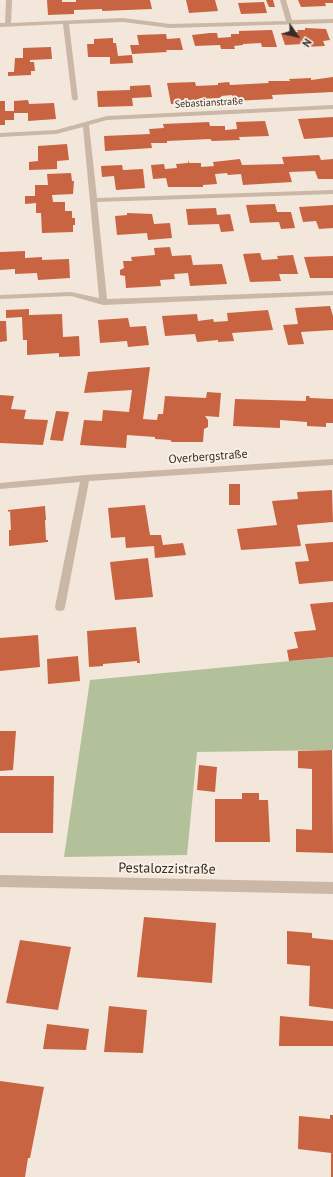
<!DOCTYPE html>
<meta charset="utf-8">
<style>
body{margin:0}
#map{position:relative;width:333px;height:1177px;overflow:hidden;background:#f2e7da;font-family:"PT Sans",sans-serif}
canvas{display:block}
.north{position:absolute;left:277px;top:16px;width:40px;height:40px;-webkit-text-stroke:3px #f9f1e6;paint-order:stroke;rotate:124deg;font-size:11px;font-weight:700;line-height:16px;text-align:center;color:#362c27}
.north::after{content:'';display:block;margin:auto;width:14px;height:18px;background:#362c27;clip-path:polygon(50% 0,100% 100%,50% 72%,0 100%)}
</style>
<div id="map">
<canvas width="333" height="1177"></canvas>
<div class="north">N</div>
</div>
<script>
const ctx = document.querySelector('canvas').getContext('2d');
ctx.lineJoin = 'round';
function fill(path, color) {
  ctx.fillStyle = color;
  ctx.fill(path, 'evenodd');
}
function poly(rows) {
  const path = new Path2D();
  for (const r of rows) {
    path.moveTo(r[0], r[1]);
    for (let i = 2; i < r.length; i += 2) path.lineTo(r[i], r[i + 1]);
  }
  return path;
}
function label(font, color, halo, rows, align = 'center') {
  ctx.font = font + ' "PT Sans",sans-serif';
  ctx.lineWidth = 4;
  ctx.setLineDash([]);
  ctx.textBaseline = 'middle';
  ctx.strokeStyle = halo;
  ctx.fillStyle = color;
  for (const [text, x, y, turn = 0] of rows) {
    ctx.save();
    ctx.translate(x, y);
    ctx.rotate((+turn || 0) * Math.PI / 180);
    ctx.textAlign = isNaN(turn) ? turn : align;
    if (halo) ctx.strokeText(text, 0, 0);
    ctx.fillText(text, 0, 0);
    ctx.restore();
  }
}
const green = poly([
 [333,657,333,750,197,752,187,855,64,857,90,680]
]);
const building = poly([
 [47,0,62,0,62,2,76,2,76,0,150,0,152,9,102,11,102,9,74,10,74,14,48,15],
 [186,0,215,0,218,11,189,13],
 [266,0,273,0,275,7,269,7],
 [298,0,333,0,333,3,325,3,326,6,301,7],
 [264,2,267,13,241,14,238,3],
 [305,28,326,29,330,40,323,41,325,46,304,47,303,44,285,45,281,33,298,32,297,30,305,30],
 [272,30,277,47,262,47,261,43,243,44,243,45,234,46,235,49,221,49,220,45,195,46,192,35,210,33,217,33,218,38,231,37,231,34,239,34,239,31],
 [166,34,167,39,180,38,183,50,166,50,167,52,132,54,130,45,139,45,137,35],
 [113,38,113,43,116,43,118,56,132,55,133,63,110,64,110,57,88,57,87,44,94,44,94,39],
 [51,47,52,59,30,60,30,62,34,62,35,71,31,71,31,75,8,76,8,72,14,72,15,58,23,58,23,48],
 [333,77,333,92,272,95,273,99,234,101,232,95,221,96,222,98,200,99,201,103,171,104,167,83,195,82,196,86,218,85,218,83,229,82,230,85,269,83,268,81,290,81,289,79,311,78,311,80],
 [150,85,152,97,132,98,133,106,98,107,97,91,130,90,130,86],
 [28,100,29,104,54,103,56,119,28,121,28,113,14,113,14,120,5,120,5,125,0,125,0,101,5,101,5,111,14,111,14,101],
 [333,117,333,137,304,139,298,119],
 [265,121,269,136,239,137,240,140,212,141,210,139,167,141,167,143,151,143,152,148,105,151,104,136,150,134,149,129,164,128,163,124,209,122,210,126,225,126,225,130,237,129,236,122],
 [67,144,69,160,57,161,57,169,29,170,29,162,38,161,38,146],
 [319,155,321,160,333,159,333,179,318,179,315,171,289,172,292,182,243,185,241,174,228,175,227,173,215,174,217,184,203,185,203,187,168,187,166,178,153,179,151,165,164,164,165,169,177,168,176,164,188,163,189,160,189,163,201,163,201,167,214,166,213,162,240,159,242,165,284,164,282,157],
 [122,165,123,170,143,169,145,188,116,190,114,176,102,177,101,166],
 [71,173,72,181,74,181,73,194,52,195,53,202,65,202,65,211,72,211,72,218,75,218,75,225,73,225,73,232,42,233,41,213,36,213,36,203,25,204,25,196,35,196,35,185,48,185,47,174],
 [275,204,277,212,291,212,295,228,281,229,279,222,250,223,246,205],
 [333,205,333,228,319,229,316,221,303,222,299,207],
 [216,208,217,215,230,214,234,231,221,232,219,224,188,225,186,209],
 [127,213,152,214,154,224,170,223,172,238,148,240,147,233,117,235,115,216,127,215],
 [170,247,172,256,191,255,193,265,222,264,227,284,190,286,188,273,174,274,175,279,160,280,161,286,126,288,125,276,120,275,120,270,124,268,123,261,132,261,131,257,155,255,154,248],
 [25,251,25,258,42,257,42,260,69,259,70,278,38,280,37,273,15,274,15,269,0,270,0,252],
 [260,253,262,260,278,259,277,256,293,255,298,274,279,274,281,281,250,282,243,254],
 [333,256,333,278,310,278,304,257],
 [330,306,333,316,333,330,301,332,304,344,288,345,283,325,298,324,295,308],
 [29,309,29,315,62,314,63,337,79,336,80,356,59,357,59,353,27,355,27,340,23,340,22,317,6,318,6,310],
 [268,310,273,330,232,333,234,341,218,342,218,340,197,342,195,334,165,336,162,316,197,314,198,321,213,319,214,322,228,321,227,313],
 [128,318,130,327,146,326,149,345,128,347,127,341,100,343,98,320],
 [0,321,6,321,7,341,0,342],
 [150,367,143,419,157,420,158,414,163,414,165,396,206,398,207,392,221,393,219,417,205,416,208,420,208,427,204,429,203,442,172,442,170,440,155,439,155,437,127,435,126,448,80,445,84,420,102,421,103,410,129,412,132,390,84,393,88,372],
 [0,395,14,396,11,409,26,410,24,419,48,420,43,445,0,443],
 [306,396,309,396,310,398,333,399,333,423,326,423,326,427,307,426,307,422,280,420,280,428,233,426,235,399,306,401],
 [56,411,69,412,63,441,50,440],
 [229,484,240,484,240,505,229,505],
 [332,490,333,522,297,525,301,546,241,550,237,529,277,525,272,501,298,499,297,492],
 [145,505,150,535,161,535,163,545,183,543,186,555,155,558,154,546,126,548,125,537,111,538,108,508],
 [45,506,46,520,45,520,46,540,48,540,48,542,9,546,9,530,11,530,10,511,8,512,8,510],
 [333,542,333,581,299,584,295,562,309,561,305,544],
 [148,558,153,597,115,600,110,562],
 [333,602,333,657,289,661,287,650,298,648,294,632,316,630,310,604],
 [136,627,140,663,137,663,137,661,103,664,103,666,89,667,87,631],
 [38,635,40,667,0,671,0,638],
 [78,656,80,681,48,684,47,659],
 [0,731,16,731,13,770,0,771],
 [332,750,333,853,296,852,296,829,312,830,312,769,298,768,298,751],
 [199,765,217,767,215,792,197,790],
 [0,776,54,776,53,833,0,833],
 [242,793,259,793,259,800,268,800,270,842,215,842,215,799,242,799],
 [144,917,216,923,212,983,137,977],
 [287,931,312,933,312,938,333,940,333,1009,309,1006,310,966,287,964],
 [20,940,71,947,58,1010,6,1003],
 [109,1006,147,1010,143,1053,104,1052],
 [280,1016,333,1021,333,1046,279,1046],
 [47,1024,89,1029,86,1050,43,1049],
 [0,1081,44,1087,30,1158,28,1158,25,1177,0,1177],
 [330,1115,333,1115,333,1177,331,1177,331,1153,298,1149,299,1116,330,1119]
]);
const street = poly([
 [6,0,12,0,11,23,123,18,170,24,286,21,280,0,286,0,292,20,333,19,333,23,170,28,123,22,69,24,78,99,75,101,72,99,63,24,0,27,0,23,5,23,6,0],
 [333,105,333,109,107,120,89,125,97,198,333,190,333,194,97,202,107,299,333,291,333,295,103,305,71,296,0,299,0,295,71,292,99,298,83,127,56,134,0,137,0,133,56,130,107,116,333,105],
 [333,459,333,465,89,481,65,607,64,610,60,611,56,610,55,607,80,482,0,489,0,483,85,475,333,459],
 [0,875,333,882,333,894,0,887,0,875]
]);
const farStreetnames = [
 ["Sebastianstraße",209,103,-3]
];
const streetNames = [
 ["Overbergstraße",208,457,-4]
];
const nearStreetnames = [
 ["Pestalozzistraße",167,869,1]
];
fill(green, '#b3c19a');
fill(building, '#c86442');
fill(street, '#cab7a6');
label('10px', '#362c27', '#f9f1e6', farStreetnames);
label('12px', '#362c27', '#f9f1e6', streetNames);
label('14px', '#362c27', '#f9f1e6', nearStreetnames);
</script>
